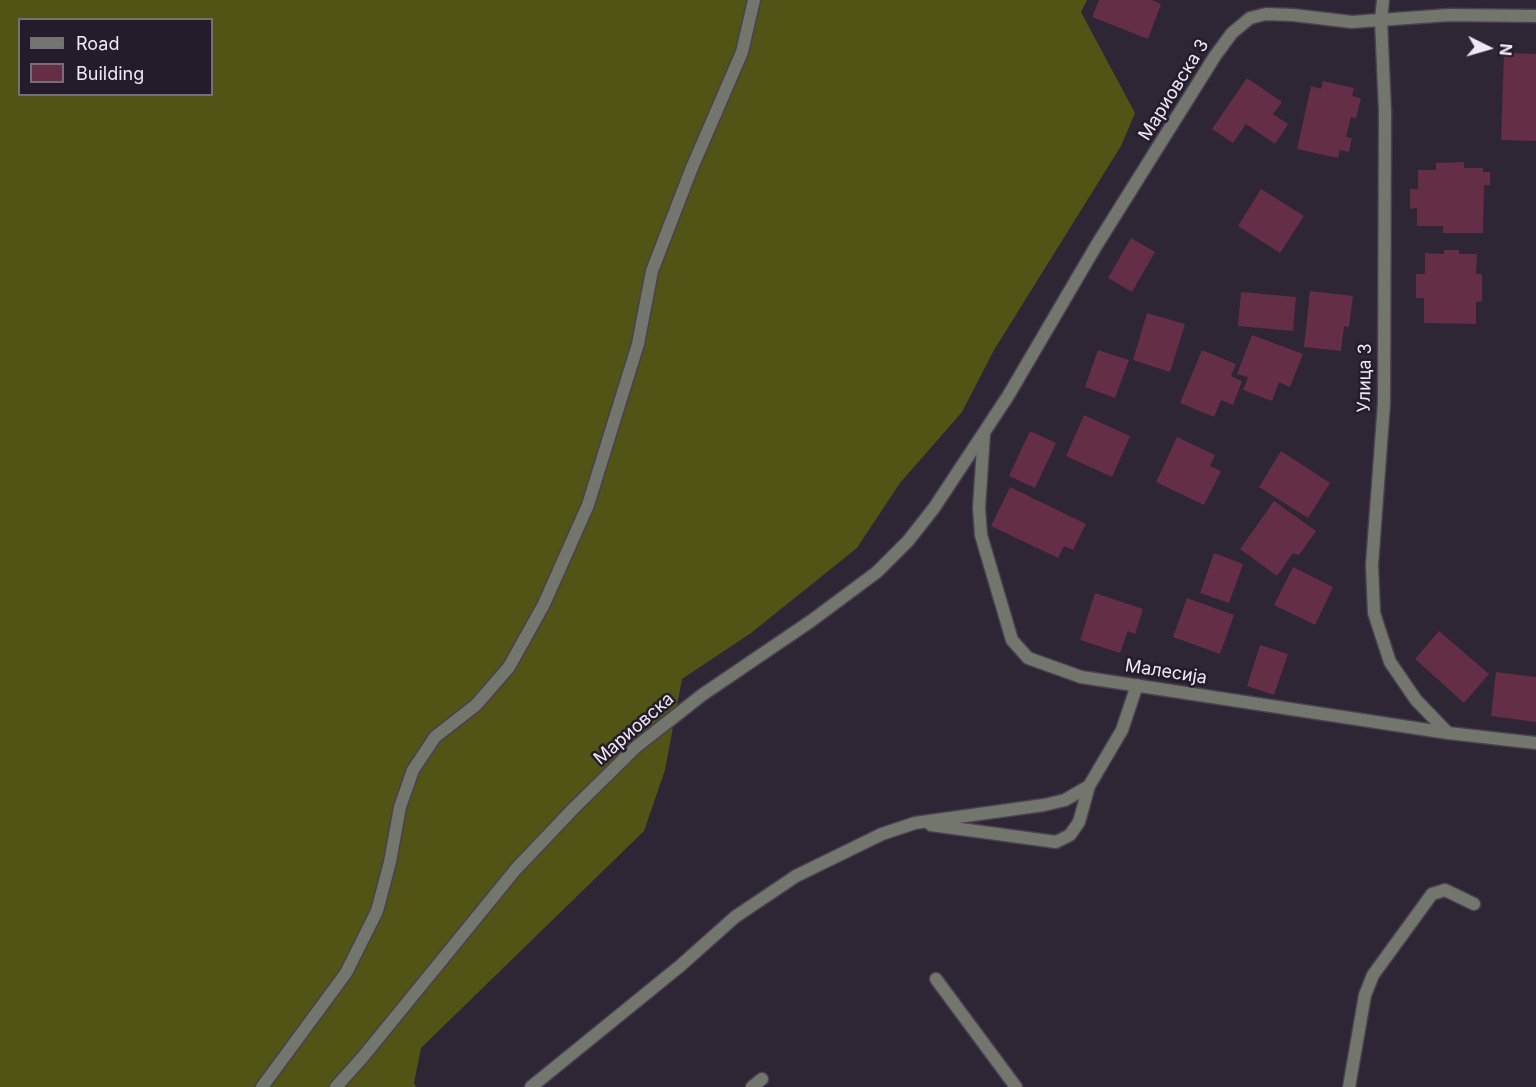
<!DOCTYPE html>
<meta charset="utf-8">
<style>
body{margin:0}
#map{position:relative;width:1536px;height:1087px;overflow:hidden;background:#2e2535;font-family:Inter,sans-serif}
canvas{display:block}
.legend{position:absolute;left:18px;top:18px;width:195px;height:78px;box-sizing:border-box;background:#251c2b;border:2px solid #766e7b;margin:0;padding:8px 10px;list-style:none;font-size:18px;color:#efe9f4}
.legend li{display:flex;align-items:center;gap:12px;height:30px}
.legend b{width:30px;border:2px solid #766e7b}
.north{position:absolute;left:1458px;top:18px;width:60px;height:60px;-webkit-text-stroke:4px #251c2b;paint-order:stroke;rotate:95deg;font-size:16px;font-weight:700;line-height:24px;text-align:center;color:#efe9f4}
.north::after{content:'';display:block;margin:auto;width:21px;height:27px;background:#efe9f4;clip-path:polygon(50% 0,100% 100%,50% 72%,0 100%)}
</style>
<div id="map">
<canvas width="1536" height="1087"></canvas>
<ul class="legend">
<li><b style="height:8px;background:#72766d"></b>Road</li>
<li><b style="height:16px;background:#642e46"></b>Building</li>
</ul>
<div class="north">N</div>
</div>
<script>
const ctx = document.querySelector('canvas').getContext('2d');
ctx.lineJoin = 'round';
function fill(path, color) {
  ctx.fillStyle = color;
  ctx.fill(path, 'evenodd');
}
function poly(rows) {
  const path = new Path2D();
  for (const r of rows) {
    path.moveTo(r[0], r[1]);
    for (let i = 2; i < r.length; i += 2) path.lineTo(r[i], r[i + 1]);
  }
  return path;
}
function stroke(path, color, width, dash) {
  ctx.strokeStyle = color;
  ctx.lineWidth = width;
  ctx.lineCap = dash ? 'butt' : 'round';
  ctx.setLineDash(dash || []);
  ctx.stroke(path);
}
function label(font, color, halo, rows, align = 'center') {
  ctx.font = font + ' Inter,sans-serif';
  ctx.lineWidth = 5;
  ctx.setLineDash([]);
  ctx.textBaseline = 'middle';
  ctx.strokeStyle = halo;
  ctx.fillStyle = color;
  for (const [text, x, y, turn = 0] of rows) {
    ctx.save();
    ctx.translate(x, y);
    ctx.rotate((+turn || 0) * Math.PI / 180);
    ctx.textAlign = isNaN(turn) ? turn : align;
    if (halo) ctx.strokeText(text, 0, 0);
    ctx.fillText(text, 0, 0);
    ctx.restore();
  }
}
const forest = poly([
 [0,0,1087,0,1081,12,1135,113,1121,146,994,350,962,412,900,483,857,548,751,633,682,679,665,770,644,831,421,1048,414,1083,416,1087,0,1087],
 [20,20,212,20,212,94,20,94]
]);
const building = poly([
 [1099,0,1152,0,1161,4,1148,39,1092,17],
 [1504,53,1536,54,1536,141,1501,140],
 [1247,78,1282,102,1273,114,1288,124,1275,144,1246,124,1233,143,1212,129],
 [1323,81,1354,88,1352,96,1361,98,1356,118,1351,117,1346,137,1352,138,1349,152,1340,150,1338,158,1297,149,1311,86,1321,89],
 [1464,162,1464,168,1483,168,1483,172,1490,172,1490,185,1484,185,1483,233,1443,233,1443,226,1417,226,1417,208,1410,209,1410,189,1418,189,1418,170,1436,170,1436,163],
 [1261,189,1304,216,1280,253,1238,226],
 [1131,238,1155,252,1132,292,1108,278],
 [1444,250,1459,250,1459,254,1477,254,1476,274,1482,274,1482,301,1476,302,1476,324,1424,323,1424,298,1416,298,1416,274,1425,274,1425,253,1444,254],
 [1310,291,1353,296,1349,327,1344,326,1341,351,1304,347],
 [1241,292,1296,297,1293,331,1238,326],
 [1147,313,1185,324,1170,372,1133,360],
 [1252,335,1303,354,1290,387,1279,382,1272,401,1243,390,1248,377,1237,374],
 [1098,350,1129,360,1115,398,1085,387],
 [1202,350,1236,364,1231,376,1242,381,1233,405,1221,400,1214,417,1180,403],
 [1084,415,1130,436,1112,477,1066,456],
 [1030,431,1056,443,1035,488,1009,476],
 [1177,437,1215,455,1210,466,1221,471,1204,505,1156,482],
 [1281,451,1330,483,1308,518,1259,487],
 [1010,487,1086,524,1073,550,1064,546,1058,558,991,526],
 [1274,501,1316,531,1299,555,1293,553,1277,576,1240,549],
 [1214,553,1243,564,1229,603,1200,593],
 [1293,567,1333,587,1315,625,1274,605],
 [1095,593,1143,609,1135,634,1128,631,1120,653,1080,640],
 [1187,598,1234,615,1220,654,1173,637],
 [1439,631,1489,674,1464,703,1415,659],
 [1260,645,1288,654,1274,695,1247,686],
 [1496,672,1536,677,1536,722,1491,716]
]);
const street = poly([
 [1383,0,1381,20,1385,111,1384,403,1372,565,1374,613,1390,662,1416,700,1448,733],
 [984,433,979,508,981,535,1012,640,1028,658,1081,677,1448,733,1536,743],
 [931,825,1056,842,1070,835,1079,822,1089,786],
 [936,979,1016,1087],
 [262,1087,346,973,377,911,390,862,400,807,413,770,435,737,476,705,509,667,544,604,588,505,638,344,652,271,691,170,742,52,754,0],
 [336,1087,362,1058,516,869,573,809,636,747,702,695,811,621,877,572,908,541,934,508,1008,396,1096,246,1215,56,1232,33,1250,18,1266,14,1293,15,1352,22,1449,15,1536,16],
 [531,1087,680,966,735,917,796,876,882,834,915,823,1044,805,1065,800,1089,786,1122,730,1137,685],
 [752,1087,762,1079],
 [1349,1087,1365,995,1373,975,1432,894,1445,890,1474,904]
]);
const streetNames = [
 ["Мариовска 3",1174,90,-58],
 ["Улица 3",1365,378,-89],
 ["Малесија",1166,672,9],
 ["Мариовска",634,729,-41]
];
fill(forest, '#515415');
fill(building, '#642e46');
stroke(street, '#494050', 15);
stroke(street, '#72766d', 12);
label('18px', '#efe9f4', '#251c2b', streetNames);
</script>
